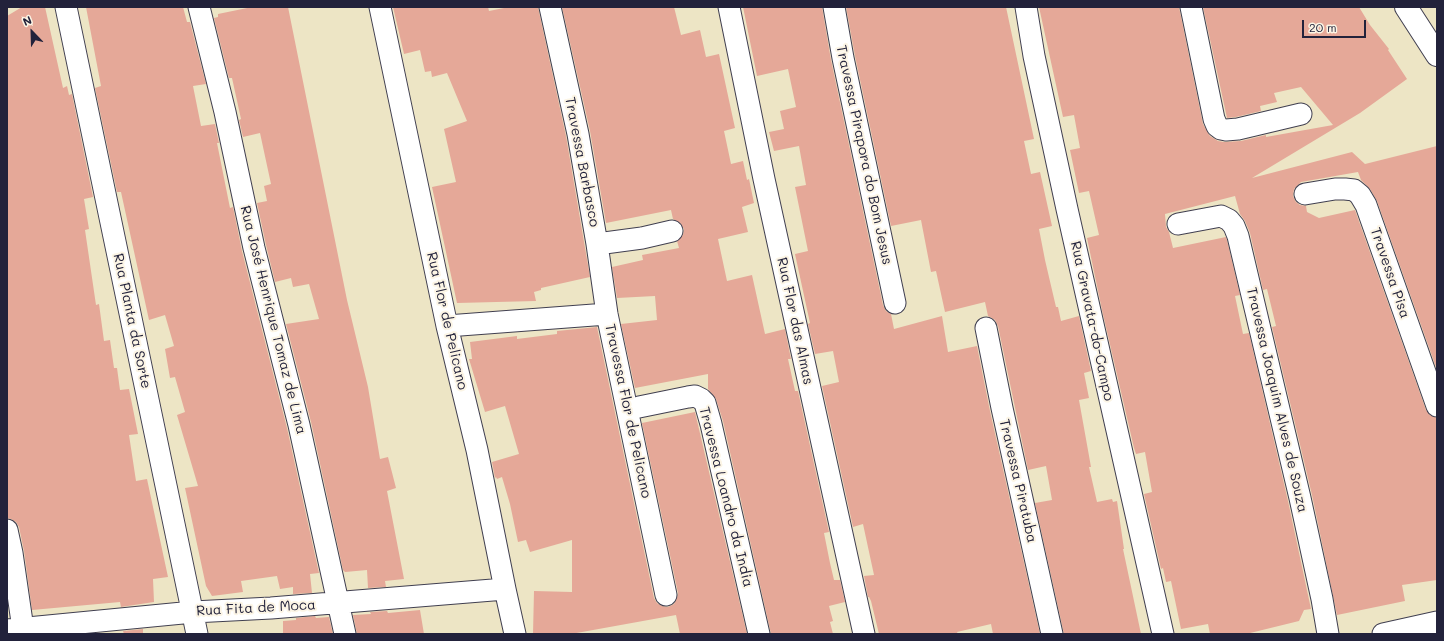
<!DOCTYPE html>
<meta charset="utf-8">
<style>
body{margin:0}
#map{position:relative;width:1444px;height:641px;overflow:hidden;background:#ede5c5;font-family:Mali,sans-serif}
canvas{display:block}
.frame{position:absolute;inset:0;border:8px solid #22223b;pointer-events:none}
.north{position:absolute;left:12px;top:12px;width:40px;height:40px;-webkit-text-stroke:3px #fcf5e5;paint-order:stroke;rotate:337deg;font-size:11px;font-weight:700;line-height:16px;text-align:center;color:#22223b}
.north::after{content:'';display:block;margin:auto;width:14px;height:18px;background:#22223b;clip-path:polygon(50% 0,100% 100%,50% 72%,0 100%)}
.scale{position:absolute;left:1302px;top:20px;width:64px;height:18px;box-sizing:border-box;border:2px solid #22223b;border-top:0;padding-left:5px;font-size:12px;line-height:14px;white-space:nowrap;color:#22223b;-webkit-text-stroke:3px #fcf5e5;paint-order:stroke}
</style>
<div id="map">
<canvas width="1444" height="641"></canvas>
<div class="frame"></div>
<div class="north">N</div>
<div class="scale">20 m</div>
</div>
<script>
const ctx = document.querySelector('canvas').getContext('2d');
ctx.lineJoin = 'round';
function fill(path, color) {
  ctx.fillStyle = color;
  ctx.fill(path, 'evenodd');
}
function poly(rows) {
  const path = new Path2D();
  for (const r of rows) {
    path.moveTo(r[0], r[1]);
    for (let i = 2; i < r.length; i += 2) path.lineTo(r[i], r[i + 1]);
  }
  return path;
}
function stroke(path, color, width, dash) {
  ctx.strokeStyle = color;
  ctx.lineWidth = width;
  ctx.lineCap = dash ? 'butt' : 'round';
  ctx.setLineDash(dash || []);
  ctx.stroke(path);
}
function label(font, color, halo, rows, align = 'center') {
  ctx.font = font + ' Mali,sans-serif';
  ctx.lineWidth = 4;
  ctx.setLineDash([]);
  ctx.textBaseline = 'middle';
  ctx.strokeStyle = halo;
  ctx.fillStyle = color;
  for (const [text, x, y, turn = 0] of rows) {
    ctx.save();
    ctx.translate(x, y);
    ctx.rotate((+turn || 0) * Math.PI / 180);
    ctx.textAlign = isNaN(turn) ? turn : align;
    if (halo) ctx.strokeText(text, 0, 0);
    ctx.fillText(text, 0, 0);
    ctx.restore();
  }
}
const building = poly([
 [22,7,45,7,63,88,67,86,69,95,72,94,93,197,84,199,89,229,85,230,96,305,99,304,104,341,110,340,114,368,117,368,120,390,129,389,138,434,129,435,136,481,147,479,168,577,153,579,154,602,121,607,120,602,32,610,24,551,19,527,16,522,11,519,7,518,7,16],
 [86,7,183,7,187,22,190,22,206,84,193,86,201,126,215,124,219,143,217,143,230,208,233,207,242,251,287,428,319,573,310,574,312,593,293,594,293,587,280,589,277,576,241,581,243,592,212,596,206,586,185,488,198,486,177,415,185,412,175,377,170,378,165,349,174,346,165,315,149,320,121,192,117,192,95,88,101,86],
 [252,7,288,7,347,300,368,387,380,459,388,457,396,488,387,491,404,579,385,581,386,587,368,588,367,570,345,572,343,570,311,422,286,324,319,319,309,284,293,287,291,278,275,282,266,245,257,203,267,201,264,186,271,184,260,133,243,137,239,120,241,119,232,78,229,78,214,18,218,17,218,14],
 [393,7,488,7,489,11,509,7,538,7,566,136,590,277,541,288,541,290,534,292,536,301,457,303,432,187,456,182,444,129,467,121,447,73,432,77,431,71,425,72,420,50,404,54],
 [562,7,674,7,681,35,700,30,706,57,719,54,735,128,724,131,731,164,743,161,747,180,749,179,754,203,742,207,748,232,718,239,727,281,752,275,765,334,785,329,791,359,788,359,795,391,798,391,829,532,824,533,830,563,834,580,840,580,845,602,829,606,833,621,830,622,833,634,771,634,723,421,716,399,708,389,708,374,635,388,621,324,657,320,655,296,617,298,612,267,643,260,642,255,679,248,677,241,683,235,684,229,680,223,673,219,671,210,606,223,590,131],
 [743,7,822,7,831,60,883,305,886,311,891,314,894,329,942,316,948,352,977,346,990,411,1040,634,993,634,991,624,957,632,958,634,879,634,871,601,869,597,868,597,864,576,874,575,863,524,853,527,822,386,839,382,833,351,815,354,808,324,810,323,795,254,808,251,795,187,806,185,799,146,774,151,769,132,784,129,780,111,796,107,788,69,757,76],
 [846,7,1006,7,1034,139,1024,141,1031,174,1040,172,1052,226,1039,229,1045,260,1056,307,1058,307,1061,321,1079,316,1091,371,1084,373,1089,398,1079,400,1091,467,1089,467,1097,502,1112,499,1113,502,1117,501,1124,549,1123,549,1141,634,1064,634,1035,503,1052,500,1046,466,1028,470,998,326,995,320,988,316,985,302,945,312,936,271,931,272,921,220,891,226,855,56],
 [1039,7,1179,7,1203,124,1210,136,1218,141,1224,142,1241,141,1266,135,1266,137,1333,125,1301,87,1274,93,1277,102,1260,106,1261,111,1236,117,1227,118,1203,7,1359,7,1370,25,1389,49,1388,50,1407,79,1360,113,1252,178,1352,152,1365,164,1437,146,1437,370,1377,201,1370,189,1361,180,1358,172,1301,182,1294,189,1293,196,1296,202,1300,205,1306,206,1307,212,1319,218,1355,210,1426,410,1430,415,1437,418,1437,580,1402,585,1405,601,1337,615,1312,495,1272,327,1276,326,1267,289,1263,290,1250,233,1245,221,1240,214,1235,196,1165,214,1166,227,1169,232,1173,248,1226,237,1227,240,1240,295,1235,296,1243,334,1249,333,1288,501,1311,609,1304,610,1299,621,1246,634,1210,634,1208,624,1181,629,1171,581,1166,582,1163,568,1161,569,1144,494,1152,492,1145,452,1136,454,1134,448,1102,310,1087,238,1099,235,1089,191,1079,193,1070,150,1080,148,1074,115,1063,117],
 [597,327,654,598,657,603,662,606,668,607,674,604,677,598,678,593,642,423,695,412,747,634,680,634,676,615,571,634,533,634,534,591,572,592,572,540,530,552,526,540,518,542,510,504,502,477,497,479,496,477,495,478,492,462,519,454,505,406,485,412,469,359,472,359,470,342,517,336,517,339,557,334,557,331],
 [420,610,424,634,357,634,353,615,371,614,370,612,387,611,388,613],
 [315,616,316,618,329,617,333,634,283,634,283,621,296,620,296,618],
 [143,629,143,634,124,634,123,631]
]);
const street = poly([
 [66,7,197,634],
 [199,7,225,112,254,248,299,425,345,634],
 [380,7,447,326,477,450,505,589,515,634],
 [550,7,578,134,597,244,642,238,672,231],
 [729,7,764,179,864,634],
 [834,7,843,58,895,303],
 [1026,7,1034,56,1067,209,1163,634],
 [1191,7,1214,119,1217,126,1221,129,1226,130,1238,129,1301,114],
 [1305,194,1335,189,1345,189,1354,190,1360,195,1366,205,1437,406],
 [1178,224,1221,216,1229,220,1234,226,1238,236,1300,498,1322,599,1328,634],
 [597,244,607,314,666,595],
 [447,326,607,314],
 [986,328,1002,408,1052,634],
 [639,407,688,397,695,396,701,399,705,403,711,424,759,634],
 [7,530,12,553,23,629],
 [7,630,193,612,271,608,505,589],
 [1383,634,1437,622]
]);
const secondary = poly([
 [1406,7,1437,55]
]);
const streetNames = [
 ["Travessa Pirapora do Bom Jesus",864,155,78],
 ["Travessa Barbasco",582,162,79],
 ["Travessa Pisa",1390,273,71],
 ["Rua José Henrique Tomaz de Lima",273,320,76],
 ["Rua Planta da Sorte",132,321,78],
 ["Rua Flor de Pelicano",447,321,77],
 ["Rua Flor das Almas",795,321,78],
 ["Rua Gravata-do-Campo",1092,321,78],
 ["Travessa Joaquim Alves de Souza",1277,400,77],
 ["Travessa Flor de Pelicano",628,411,78],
 ["Travessa Piratuba",1018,481,77],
 ["Travessa Loandro da India",726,497,76],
 ["Rua Fita de Moca",256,608,-3]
];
fill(building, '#e5a898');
stroke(street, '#403f50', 23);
stroke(secondary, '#403f50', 24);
stroke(street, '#fff', 21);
stroke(secondary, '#fff', 22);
label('14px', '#22223b', '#fcf5e5', streetNames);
</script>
